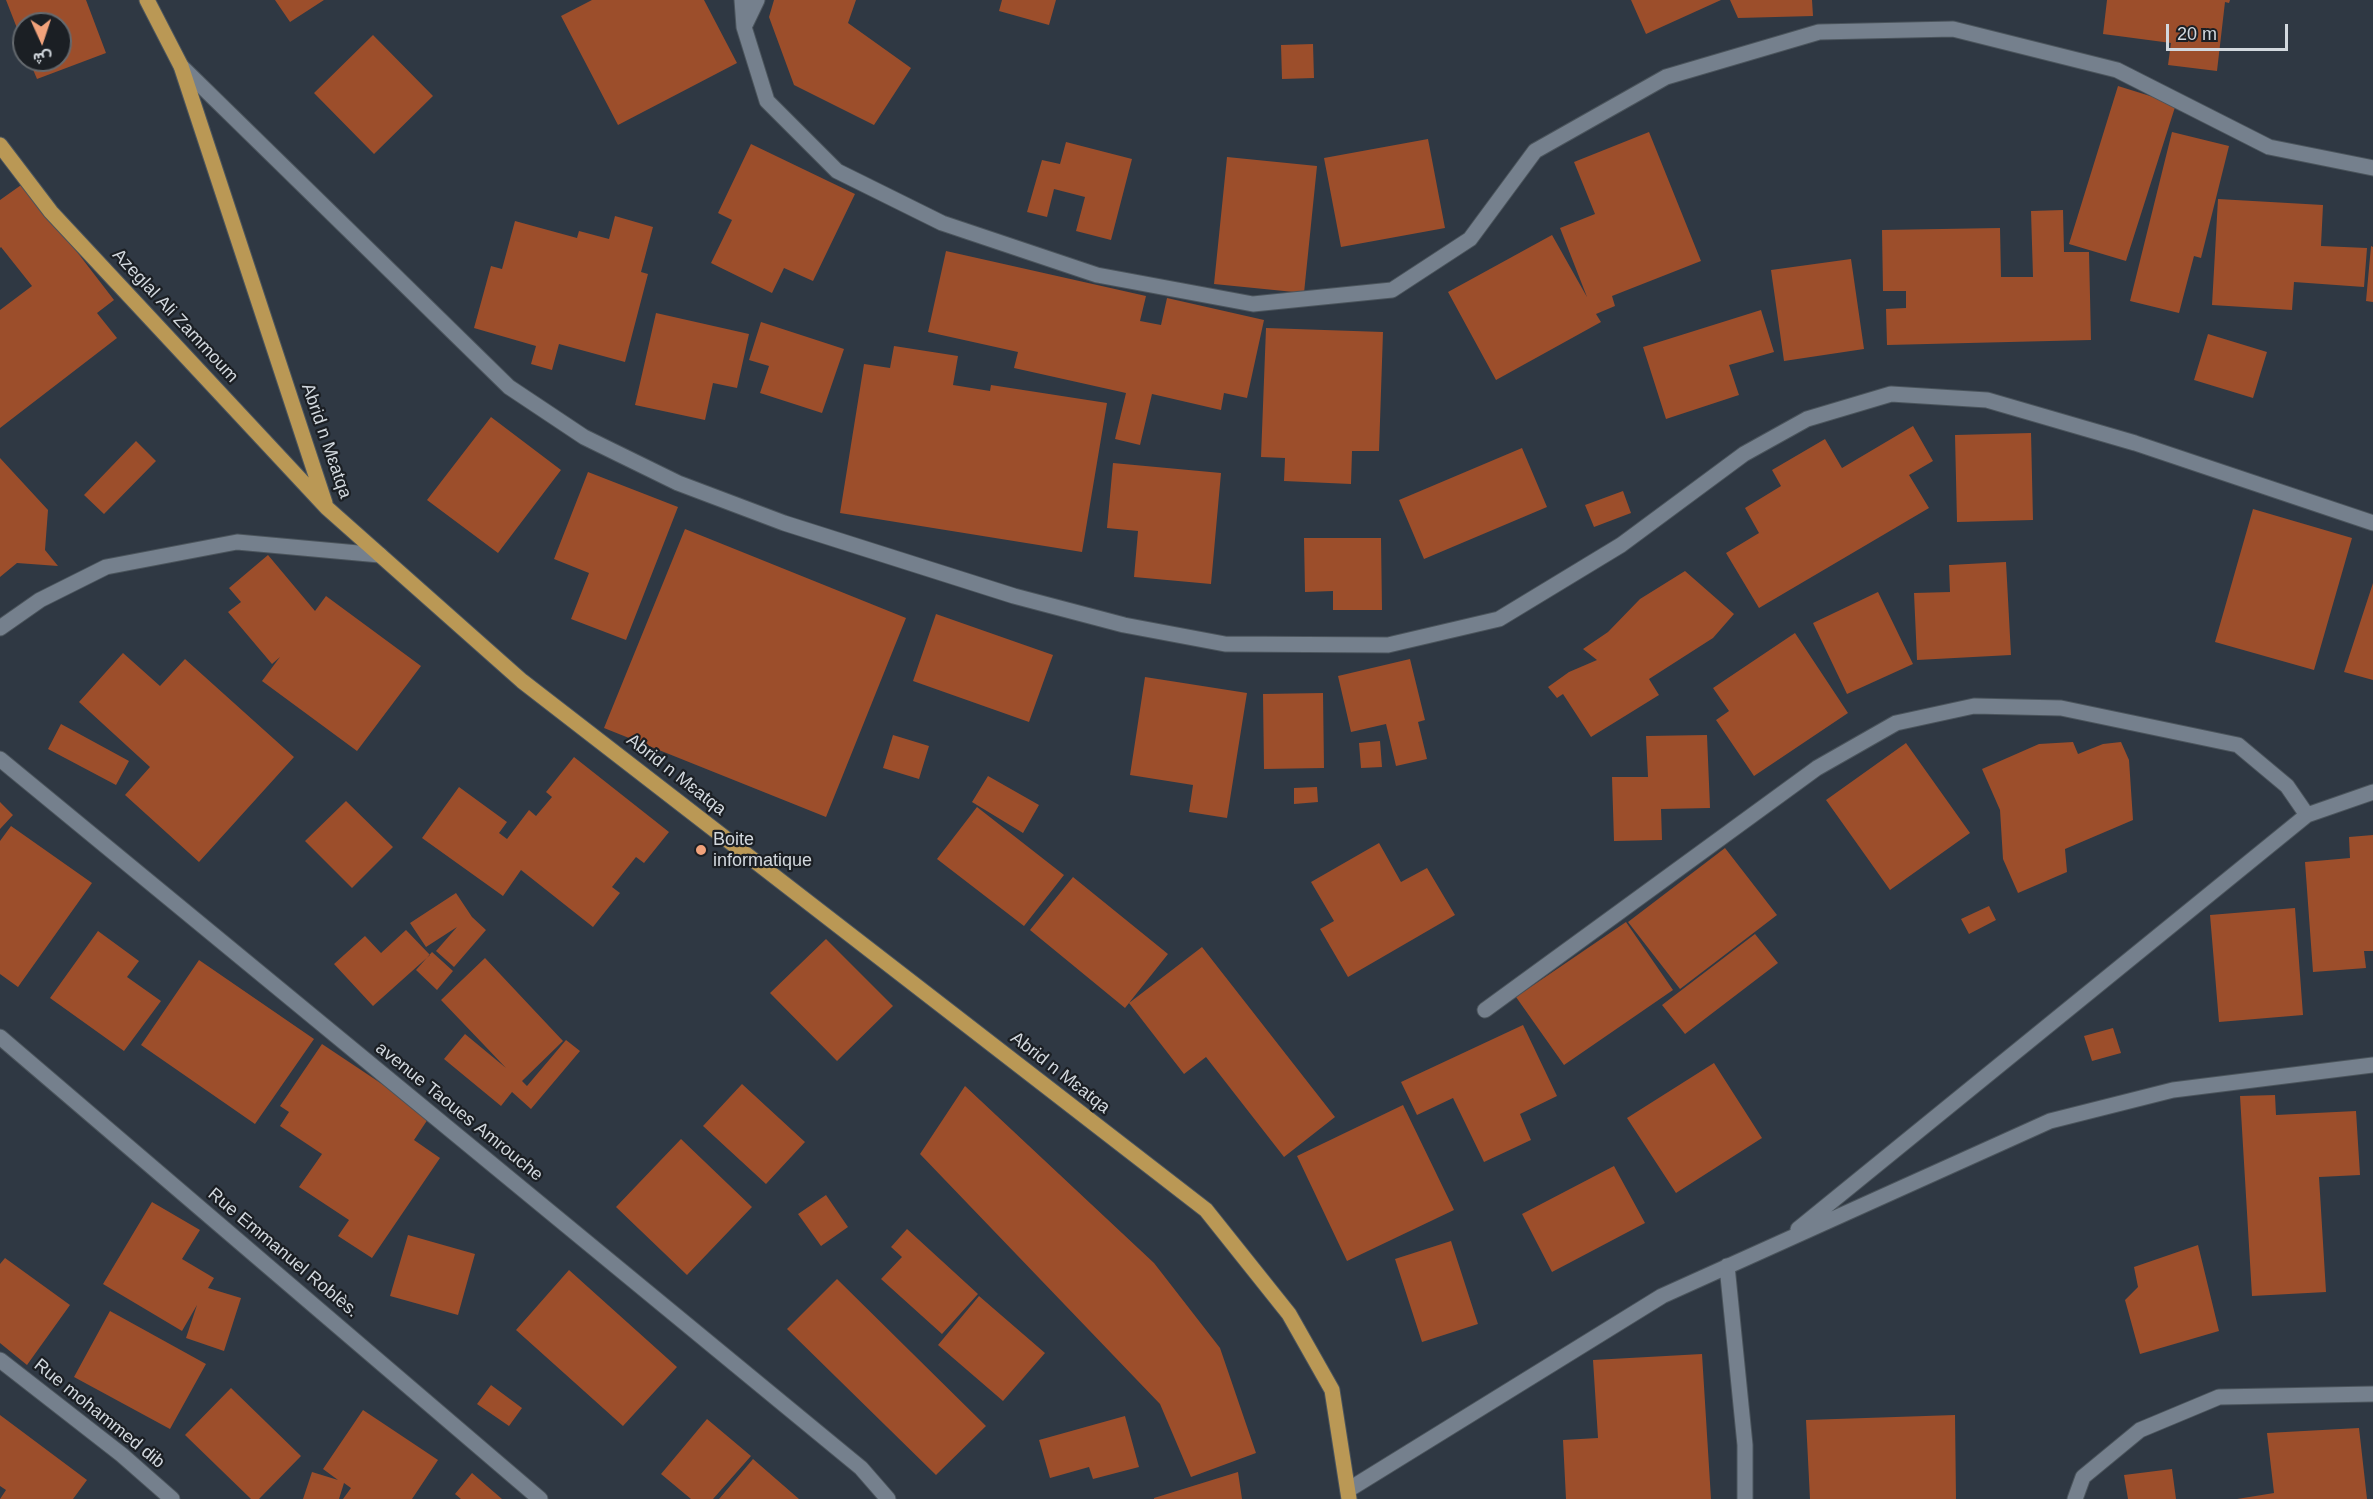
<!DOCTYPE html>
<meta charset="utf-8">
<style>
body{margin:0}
#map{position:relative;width:2373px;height:1499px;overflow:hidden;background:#2f3843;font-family:Arial,Vazirmatn,sans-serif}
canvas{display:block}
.north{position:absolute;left:12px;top:12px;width:60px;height:60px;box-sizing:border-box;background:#1b1f24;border:2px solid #64696e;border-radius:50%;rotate:177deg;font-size:16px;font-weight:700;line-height:24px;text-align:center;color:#d2d8de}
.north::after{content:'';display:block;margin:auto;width:21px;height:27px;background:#f1a27b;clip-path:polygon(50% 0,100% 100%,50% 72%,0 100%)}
.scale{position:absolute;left:2166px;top:24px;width:122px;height:27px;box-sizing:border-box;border:3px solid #d2d8de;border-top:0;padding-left:8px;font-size:18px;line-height:21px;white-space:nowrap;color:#d2d8de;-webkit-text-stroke:4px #1b1f24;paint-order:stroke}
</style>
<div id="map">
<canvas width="2373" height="1499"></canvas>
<div class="north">ش</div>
<div class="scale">20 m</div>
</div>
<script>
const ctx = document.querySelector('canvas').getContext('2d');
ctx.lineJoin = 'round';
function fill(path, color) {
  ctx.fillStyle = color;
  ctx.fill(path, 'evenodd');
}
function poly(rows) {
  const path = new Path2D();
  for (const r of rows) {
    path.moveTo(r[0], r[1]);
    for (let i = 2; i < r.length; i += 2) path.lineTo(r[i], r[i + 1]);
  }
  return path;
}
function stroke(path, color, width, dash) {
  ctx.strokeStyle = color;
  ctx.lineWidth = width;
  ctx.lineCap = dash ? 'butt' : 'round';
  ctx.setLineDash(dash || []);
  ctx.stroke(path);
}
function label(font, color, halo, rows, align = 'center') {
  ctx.font = font + ' Arial,sans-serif';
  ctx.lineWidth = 4.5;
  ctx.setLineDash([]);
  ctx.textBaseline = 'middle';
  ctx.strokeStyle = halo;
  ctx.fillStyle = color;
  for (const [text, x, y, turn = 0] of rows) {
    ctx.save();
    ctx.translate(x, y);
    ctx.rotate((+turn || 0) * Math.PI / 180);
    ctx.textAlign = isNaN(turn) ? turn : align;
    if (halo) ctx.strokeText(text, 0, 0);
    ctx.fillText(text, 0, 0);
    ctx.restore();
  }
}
const building = poly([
 [6,0,86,0,106,53,37,79,29,60,60,60,60,24,24,24,24,46],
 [275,0,324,0,290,22],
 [592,0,704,0,737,63,618,125,561,16],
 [774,0,856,0,848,23,911,68,874,125,794,85,769,17],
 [1002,0,1056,0,1049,25,999,11],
 [1631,0,1721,0,1646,34],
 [1730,0,1812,0,1813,16,1738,18],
 [2107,0,2230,0,2229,3,2225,2,2217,71,2168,65,2171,43,2103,34],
 [373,35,433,96,374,154,314,93],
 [1313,44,1314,78,1282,79,1281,45],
 [2118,86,2176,104,2126,261,2069,244],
 [1649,132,1701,261,1612,296,1615,306,1596,314,1601,322,1496,380,1448,292,1552,235,1587,297,1560,228,1595,214,1574,162],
 [2172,132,2229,146,2201,258,2194,256,2179,313,2130,301],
 [1428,139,1445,228,1341,247,1324,158],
 [1066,142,1132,159,1111,240,1076,231,1085,197,1054,189,1047,217,1027,212,1042,160,1060,164],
 [751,144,855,194,813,281,784,268,772,293,711,263,732,220,718,213],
 [1227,157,1317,166,1304,293,1214,284],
 [24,183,114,300,97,313,117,338,0,428,0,310,32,286,1,247,0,248,0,200],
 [2218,199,2323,205,2321,246,2367,248,2364,287,2294,282,2292,310,2212,305],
 [2063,210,2064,252,2089,252,2091,340,1887,345,1886,309,1906,308,1906,291,1883,291,1882,230,2000,228,2001,277,2033,277,2031,211],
 [615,216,653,227,641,272,648,274,625,362,559,344,552,370,531,364,536,346,474,328,491,266,502,269,515,221,577,238,579,231,609,239],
 [2371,246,2373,247,2373,302,2366,301],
 [946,251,1146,296,1140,321,1161,325,1167,298,1264,320,1247,398,1224,393,1221,410,1152,394,1140,445,1115,439,1126,393,1014,368,1018,352,928,332],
 [1851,259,1864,349,1784,361,1771,270],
 [1761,310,1774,352,1729,365,1739,395,1666,419,1643,347],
 [656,313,749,334,737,388,713,383,705,420,635,405],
 [761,322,844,349,822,413,760,393,769,366,749,360],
 [1266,328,1383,332,1379,451,1352,451,1351,484,1284,481,1285,458,1261,457],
 [2208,334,2267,352,2253,398,2194,380],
 [894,346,958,356,953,385,990,391,991,385,1107,403,1082,552,840,513,864,364,890,368],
 [491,417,561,470,498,553,427,500],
 [1913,426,1933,461,1909,475,1929,508,1759,608,1726,553,1759,533,1745,508,1781,486,1772,470,1825,439,1842,468],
 [2031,433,2033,520,1957,522,1955,435],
 [136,441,156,461,104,514,84,495],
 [1522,448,1547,507,1424,559,1399,500],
 [0,458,48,510,45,550,58,566,17,563,0,577],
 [1113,463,1221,473,1211,584,1134,577,1138,531,1107,528],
 [588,472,678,507,626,640,571,619,589,573,554,559],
 [1623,491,1631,513,1594,527,1585,505],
 [2253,509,2352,538,2314,670,2215,642],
 [685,529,906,618,826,817,604,728],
 [1304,538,1381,538,1382,610,1333,610,1333,591,1305,592],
 [268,555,315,611,326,596,421,666,357,751,262,681,280,657,272,664,228,612,241,602,229,588],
 [2006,562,2011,655,1917,660,1914,593,1950,592,1949,565],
 [1685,571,1734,614,1713,638,1649,679,1659,695,1591,737,1563,694,1557,698,1548,687,1569,672,1597,660,1583,649,1608,632,1640,599],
 [2373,583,2373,680,2344,672],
 [1878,592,1913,664,1847,694,1813,623],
 [936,614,1053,655,1029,722,913,681],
 [1795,633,1848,713,1754,776,1716,720,1729,711,1713,688],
 [123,653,160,686,185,659,294,757,199,862,125,795,150,767,79,702],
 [1410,659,1425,720,1418,722,1427,759,1396,766,1386,724,1351,732,1338,676],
 [1145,677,1247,693,1227,818,1189,812,1193,785,1130,775],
 [1323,693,1324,768,1264,769,1263,694],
 [61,724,129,761,116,785,48,749],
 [893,735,929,746,919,779,883,768],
 [1707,735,1710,808,1661,809,1662,840,1614,841,1612,777,1648,777,1646,736],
 [1380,741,1382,767,1361,768,1359,743],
 [2073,742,2078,754,2103,744,2121,742,2129,760,2133,820,2065,849,2067,872,2018,893,2003,859,2000,810,1982,769,2039,744],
 [1906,743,1970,833,1890,890,1826,800],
 [574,757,669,832,644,863,636,857,612,887,620,893,593,927,521,870,503,896,422,838,459,787,507,822,499,833,507,839,529,810,536,816,552,797,546,792],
 [988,776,1039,805,1023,833,972,802],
 [1317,787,1318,802,1294,804,1294,788],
 [346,801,393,847,352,888,305,841],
 [0,802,13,815,0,829],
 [977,807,1064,875,1024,926,937,859],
 [11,826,92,883,18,987,0,974,0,841],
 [2373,835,2373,951,2364,951,2366,968,2313,972,2305,862,2350,858,2349,837],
 [1379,843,1401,882,1427,868,1455,915,1348,977,1320,929,1334,921,1311,882],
 [1725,848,1777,915,1680,989,1628,922],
 [1073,877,1168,954,1125,1008,1030,930],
 [456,893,472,917,486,930,454,967,436,951,457,927,426,947,410,923],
 [1989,906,1996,920,1969,934,1961,919],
 [2295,908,2303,1015,2219,1022,2210,915],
 [1626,922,1673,990,1564,1065,1516,997],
 [406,930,430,955,373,1006,334,964,365,936,381,953],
 [98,931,139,961,127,977,161,1001,124,1051,50,998],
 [1755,934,1778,963,1685,1034,1662,1005],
 [826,939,893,1006,837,1061,770,993],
 [1202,947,1335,1117,1284,1157,1206,1057,1184,1074,1129,1003],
 [432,952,453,971,437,990,416,970],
 [485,958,563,1041,522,1081,527,1086,566,1040,580,1051,531,1109,512,1092,501,1106,444,1059,465,1034,506,1068,441,1000],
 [199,960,314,1039,255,1124,141,1045],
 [1523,1025,1557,1096,1520,1114,1531,1140,1484,1162,1453,1098,1417,1115,1401,1082],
 [2113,1028,2121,1053,2092,1061,2084,1036],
 [322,1044,430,1116,414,1140,440,1158,372,1258,338,1236,349,1220,299,1187,322,1154,280,1126,289,1112,280,1106],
 [1714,1063,1762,1138,1676,1193,1627,1118],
 [742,1084,805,1142,766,1184,703,1126],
 [965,1086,1154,1263,1220,1348,1256,1453,1191,1477,1160,1404,920,1154],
 [2275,1095,2276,1115,2356,1111,2360,1175,2319,1177,2326,1292,2252,1296,2240,1096],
 [1403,1105,1454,1210,1347,1261,1297,1156],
 [681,1139,752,1207,687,1275,616,1207],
 [1614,1166,1645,1223,1552,1272,1522,1214],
 [826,1195,848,1227,821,1246,798,1214],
 [152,1202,200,1230,182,1259,214,1278,208,1288,241,1298,224,1351,186,1338,197,1305,182,1331,103,1284],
 [907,1229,978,1294,942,1334,881,1279,902,1257,891,1247],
 [408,1235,475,1254,458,1315,390,1296],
 [1451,1241,1478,1324,1422,1342,1395,1259],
 [2198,1245,2219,1331,2140,1354,2125,1300,2138,1287,2134,1267],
 [5,1258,70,1305,27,1365,0,1343,0,1264],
 [569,1270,677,1367,623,1426,516,1330],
 [837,1279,986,1426,936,1475,787,1329],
 [979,1296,1045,1353,1003,1401,938,1345],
 [110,1311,206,1364,170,1429,74,1377],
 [1702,1354,1711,1499,1566,1499,1563,1440,1598,1438,1593,1360],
 [491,1385,522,1408,509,1426,477,1404],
 [231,1388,301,1456,259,1499,251,1499,185,1435],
 [363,1410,438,1460,412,1499,343,1499,351,1488,344,1483,339,1499,303,1499,312,1472,338,1480,323,1469],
 [0,1415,87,1480,73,1499,0,1499,6,1490,0,1486],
 [1955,1415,1956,1499,1810,1499,1806,1420],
 [1125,1416,1139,1467,1093,1479,1089,1467,1050,1478,1039,1440],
 [707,1419,751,1456,713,1499,691,1499,661,1474],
 [2359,1428,2367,1499,2237,1499,2274,1493,2267,1433],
 [753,1459,799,1499,719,1499],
 [2172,1469,2176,1499,2128,1499,2124,1475],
 [1238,1472,1242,1499,1154,1499,1154,1498],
 [472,1473,502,1499,461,1499,455,1494]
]);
const minor = poly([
 [742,0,744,27,767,101,837,171,942,223,1097,275,1253,304,1392,290,1470,239,1535,151,1666,77,1819,32,1953,29,2117,70,2269,147,2373,168],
 [745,25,757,0],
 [181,66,509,387,584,437,678,483,784,523,1014,596,1124,625,1225,644,1388,645,1499,619,1621,545,1744,454,1807,419,1891,394,1987,400,2135,443,2373,523],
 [0,628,40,600,106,567,237,542,380,555],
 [0,759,861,1468,888,1499],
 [1485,1010,1817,768,1896,723,1974,706,2061,708,2238,745,2287,786,2307,815],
 [0,1037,540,1499],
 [1798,1229,2307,815,2373,792],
 [1727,1266,1745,1445,1745,1499],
 [0,1360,122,1455,172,1499],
 [1348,1490,1662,1296,2050,1121,2173,1090,2373,1065],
 [2075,1499,2083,1477,2140,1430,2219,1397,2373,1394]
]);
const major = poly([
 [147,0,181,66,325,503],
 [0,145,51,212,327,508,522,681,1206,1210,1289,1314,1332,1390,1349,1499]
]);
const markers = [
 [701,850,6,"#f1a27b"]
];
const streetNames = [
 ["Azeglal Ali Zammoum",175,316,47],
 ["Abrid n Mɛatqa",326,441,71],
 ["Abrid n Mɛatqa",676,775,38],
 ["Abrid n Mɛatqa",1060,1073,38],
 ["avenue Taoues Amrouche",459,1112,39],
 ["Rue Emmanuel Roblès.",283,1253,40],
 ["Rue mohammed dib",99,1414,39]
];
const poiNames = [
 ["Boite",713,840],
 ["informatique",713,861]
];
fill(building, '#9c4e2b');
stroke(minor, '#4b545c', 17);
stroke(major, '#4b545c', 17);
stroke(minor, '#75808d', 15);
stroke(major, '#ba9855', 15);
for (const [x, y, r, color] of markers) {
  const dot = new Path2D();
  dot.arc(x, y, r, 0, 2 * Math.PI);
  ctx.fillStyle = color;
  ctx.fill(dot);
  stroke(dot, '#1b1f24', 2);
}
label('18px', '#d2d8de', '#1b1f24', streetNames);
label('18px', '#d2d8de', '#1b1f24', poiNames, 'left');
</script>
